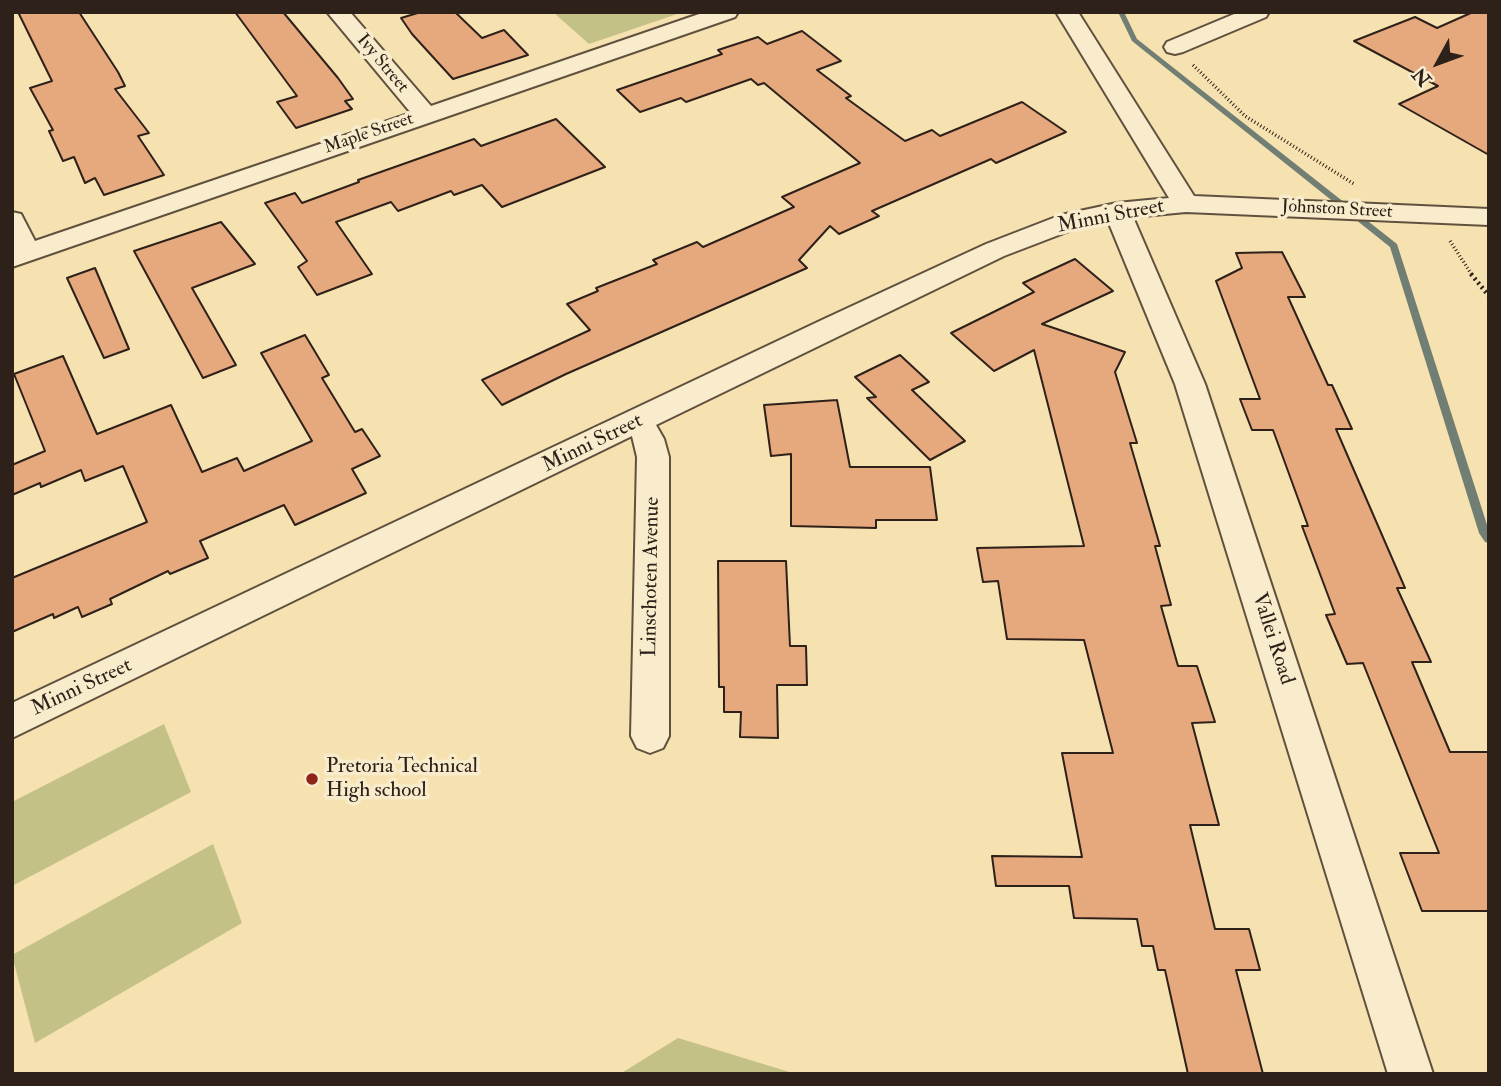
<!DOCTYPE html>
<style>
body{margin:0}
#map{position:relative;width:1501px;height:1086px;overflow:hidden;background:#f6e1b0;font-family:"IM FELL Double Pica",serif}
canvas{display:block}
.frame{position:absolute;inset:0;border:14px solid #2e2119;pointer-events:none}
.north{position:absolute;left:1403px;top:28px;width:70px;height:70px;-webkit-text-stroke:5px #f9eccc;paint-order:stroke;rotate:229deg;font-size:19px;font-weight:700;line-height:28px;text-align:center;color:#2e2119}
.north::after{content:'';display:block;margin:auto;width:24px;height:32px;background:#2e2119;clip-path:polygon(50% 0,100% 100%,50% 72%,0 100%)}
</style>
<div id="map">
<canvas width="1501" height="1086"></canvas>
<div class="frame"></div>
<div class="north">N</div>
</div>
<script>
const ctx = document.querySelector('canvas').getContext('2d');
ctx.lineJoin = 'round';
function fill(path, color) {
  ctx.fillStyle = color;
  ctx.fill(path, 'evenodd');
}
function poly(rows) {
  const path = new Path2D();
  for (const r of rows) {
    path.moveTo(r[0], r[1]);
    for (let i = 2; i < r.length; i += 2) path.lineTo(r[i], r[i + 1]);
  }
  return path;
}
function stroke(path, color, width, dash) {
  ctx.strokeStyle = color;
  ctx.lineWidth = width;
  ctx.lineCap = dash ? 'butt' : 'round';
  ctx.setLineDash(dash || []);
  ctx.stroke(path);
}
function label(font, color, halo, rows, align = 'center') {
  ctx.font = font + ' "IM FELL Double Pica",serif';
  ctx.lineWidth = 7;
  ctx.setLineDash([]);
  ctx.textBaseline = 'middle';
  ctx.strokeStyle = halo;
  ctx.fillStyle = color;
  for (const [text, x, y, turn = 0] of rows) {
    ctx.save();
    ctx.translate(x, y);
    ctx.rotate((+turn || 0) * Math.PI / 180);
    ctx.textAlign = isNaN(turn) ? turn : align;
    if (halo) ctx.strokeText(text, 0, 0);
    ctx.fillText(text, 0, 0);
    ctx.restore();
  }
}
const green = poly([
 [553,12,683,12,589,44],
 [164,724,191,792,12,886,12,802],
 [213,844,242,923,35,1043,12,955],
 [678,1038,796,1074,620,1074]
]);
const stream = poly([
 [1118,12,1124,12,1137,39,1397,244,1489,531,1489,543,1485,542,1479,533,1390,247,1132,41,1118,12]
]);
const building = poly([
 [18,12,79,12,118,72,125,86,115,89,149,133,138,136,164,175,104,195,95,178,85,183,74,157,63,161,49,131,53,130,30,88,52,81,18,12],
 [235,12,283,12,338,78,353,99,345,101,352,109,296,128,277,102,297,96,235,12],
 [421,12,455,12,482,38,504,30,528,55,453,79,412,34,401,18,421,12],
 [1473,12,1489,12,1489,155,1399,104,1438,86,1354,41,1415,17,1437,28,1473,12],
 [802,31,841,61,817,70,851,96,846,98,905,141,932,130,940,136,1022,102,1066,132,996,163,991,159,872,211,879,216,839,234,830,226,799,260,807,268,566,374,502,405,482,380,590,330,567,304,598,291,596,288,657,264,653,260,697,242,703,247,794,207,782,197,860,163,764,83,758,85,751,79,686,102,681,98,640,112,617,90,722,54,718,50,758,37,767,44,802,31],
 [556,119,605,167,502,207,482,185,454,195,451,191,398,211,391,202,336,222,372,274,317,295,298,267,307,261,265,203,295,193,302,203,359,182,358,180,474,139,481,146,556,119],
 [221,222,255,264,192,288,236,365,203,378,134,251,221,222],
 [1282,252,1305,297,1288,297,1328,385,1332,385,1352,429,1336,429,1405,588,1397,588,1431,662,1412,662,1450,752,1489,752,1489,911,1422,911,1400,853,1439,853,1363,663,1347,664,1326,615,1335,614,1302,526,1308,526,1273,430,1252,430,1240,399,1260,399,1216,281,1242,268,1236,253,1282,252],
 [1075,259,1113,291,1042,324,1125,352,1115,372,1137,443,1130,443,1160,546,1155,546,1171,605,1161,606,1178,666,1197,666,1215,722,1192,723,1219,825,1190,825,1215,929,1249,929,1260,970,1236,970,1263,1074,1188,1074,1165,970,1158,970,1153,946,1142,946,1137,919,1074,918,1069,886,996,886,992,856,1082,857,1062,753,1113,753,1084,640,1007,639,998,581,983,582,977,548,1084,546,1034,350,994,371,951,333,1034,292,1023,283,1075,259],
 [95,268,129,349,104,358,67,278,95,268],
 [305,335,329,375,322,378,355,432,362,429,380,456,352,469,366,493,295,525,284,505,200,541,208,558,170,574,168,571,110,599,112,604,82,617,78,607,54,618,53,614,12,632,12,578,147,522,123,466,85,481,81,470,41,487,40,483,12,495,12,465,45,451,14,374,63,356,97,434,171,405,202,472,237,458,244,471,312,441,261,353,305,335],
 [900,355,929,382,912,390,965,441,930,460,867,398,876,397,855,377,900,355],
 [837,400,850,467,930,467,937,520,876,520,876,528,791,526,791,454,771,456,764,405,837,400],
 [718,561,786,561,790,646,806,646,807,685,777,685,778,738,740,737,741,712,724,712,724,687,719,687,718,561]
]);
const pathFar1 = poly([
 [1193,65,1245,116,1354,184],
 [1450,241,1472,275]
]);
const path = poly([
 [1471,274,1489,296]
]);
const minor = poly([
 [327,12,350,12,431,106,705,12,738,12,735,17,12,267,12,212,21,214,35,241,411,113,327,12],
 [1056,12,1078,12,1194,196,1489,209,1489,225,1186,212,1133,217,1205,384,1433,1074,1388,1074,1175,384,1108,221,1077,228,1004,256,656,425,664,439,669,457,669,736,663,748,650,753,637,748,631,736,637,457,632,436,12,738,12,703,824,319,986,244,1061,215,1117,203,1169,198,1056,12],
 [1239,12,1269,12,1266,17,1183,52,1175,54,1167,52,1164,47,1167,42,1239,12]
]);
const markers = [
 [312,779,7,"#8f2418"]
];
const farStreetnames = [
 ["Ivy Street",382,64,50],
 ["Maple Street",369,134,-19],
 ["Johnston Street",1337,210,3]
];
const streetNames = [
 ["Minni Street",1111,217,-11],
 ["Minni Street",593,444,-26],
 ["Linschoten Avenue",652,577,-89],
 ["Vallei Road",1272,639,72],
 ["Minni Street",82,688,-25]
];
const poiNames = [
 ["Pretoria Technical",326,767],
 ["High school",326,791]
];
fill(green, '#c3c186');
fill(stream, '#717e74');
fill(building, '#e6a87d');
stroke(building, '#2e2119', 2);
stroke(minor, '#60513f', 4);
stroke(pathFar1, '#2e2119', 3.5, [1, 2.5]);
stroke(path, '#2e2119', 4.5, [2, 3.5]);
fill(minor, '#f9eccc');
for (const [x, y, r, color] of markers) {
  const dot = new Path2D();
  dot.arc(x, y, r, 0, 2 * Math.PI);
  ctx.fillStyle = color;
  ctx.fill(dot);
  stroke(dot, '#f9eccc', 2.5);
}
label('18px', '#2e2119', '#f9eccc', farStreetnames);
label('21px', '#2e2119', '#f9eccc', streetNames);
label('21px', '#2e2119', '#f9eccc', poiNames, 'left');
</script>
